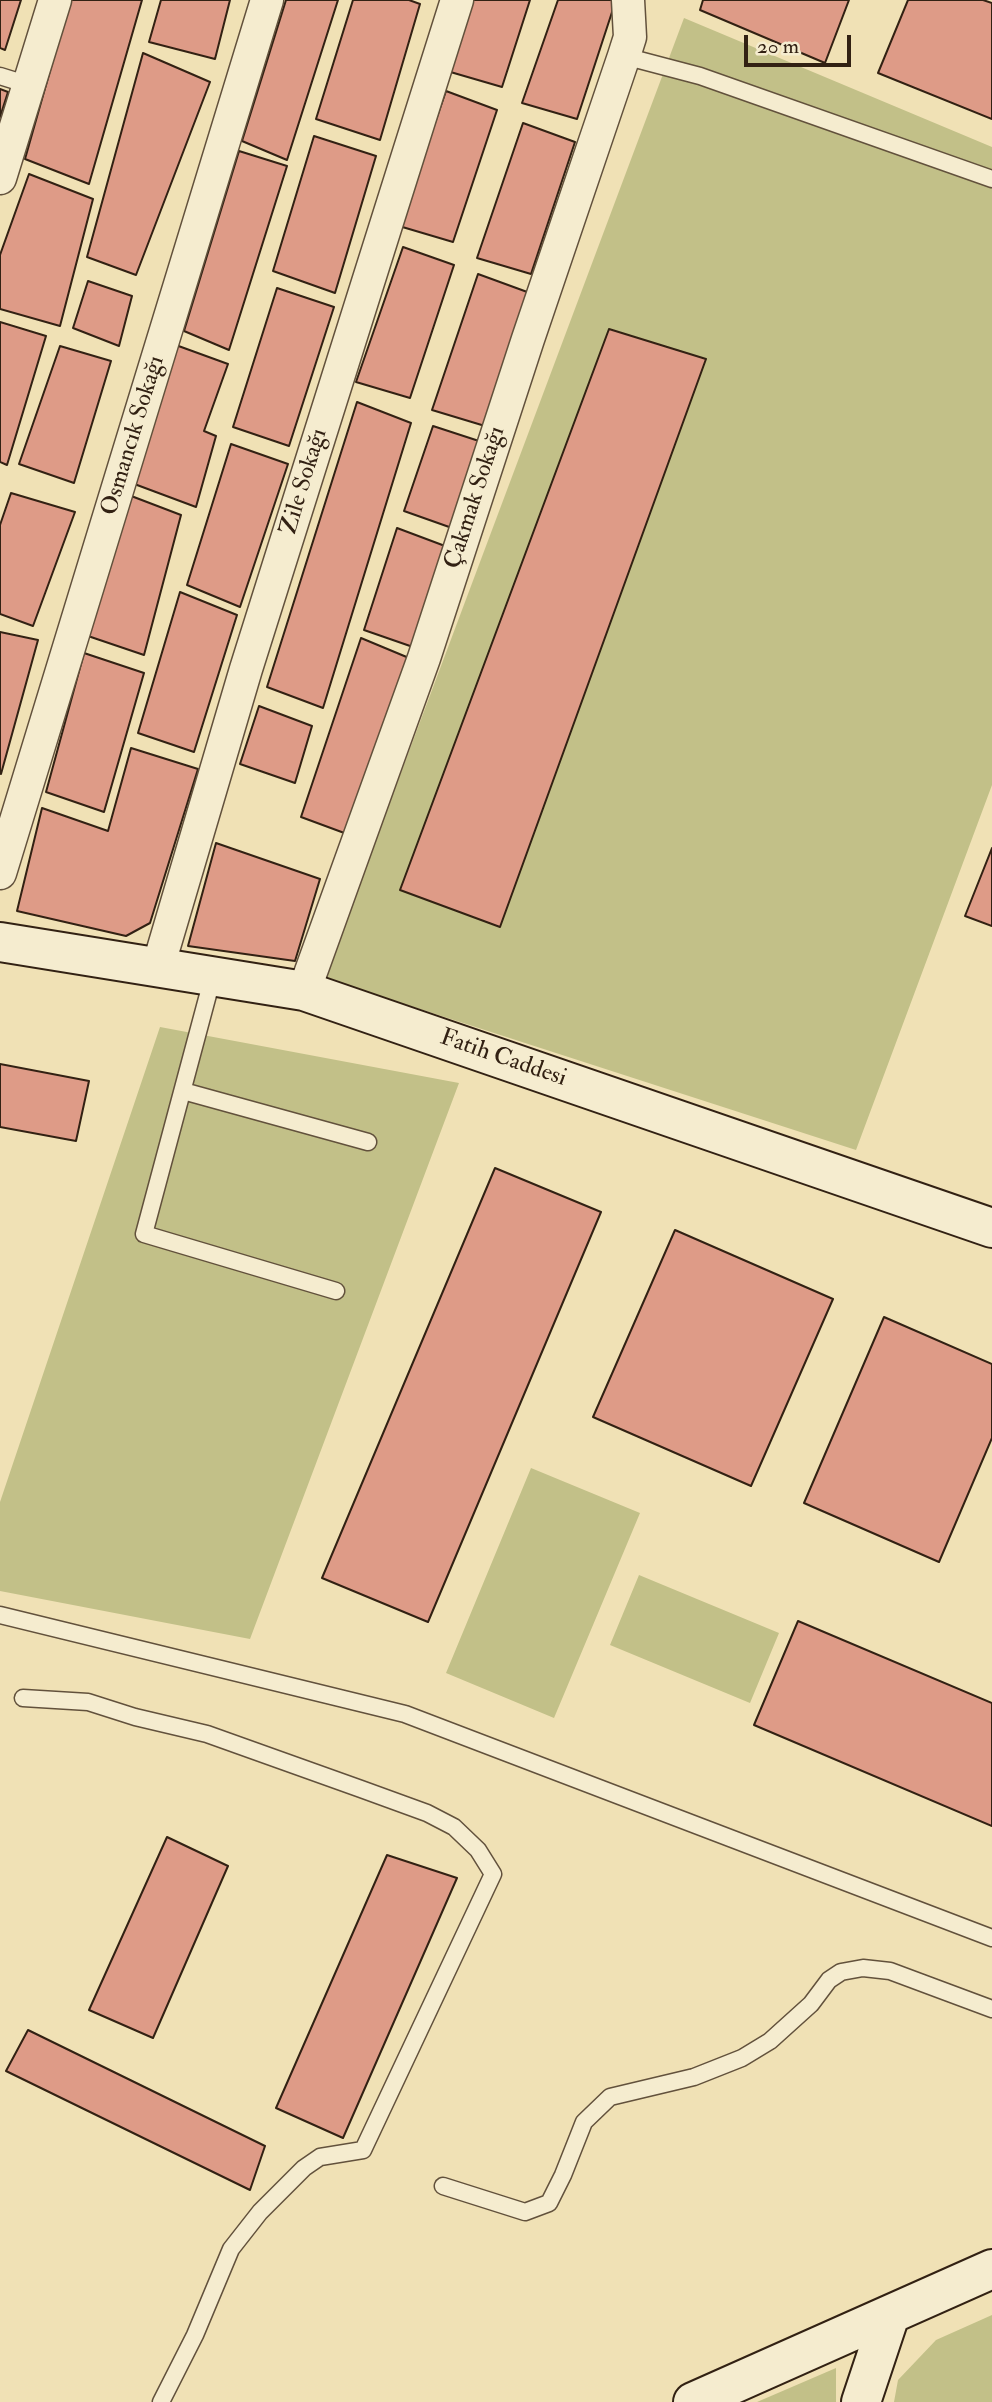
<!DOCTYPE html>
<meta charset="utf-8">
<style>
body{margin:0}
#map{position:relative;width:992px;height:2402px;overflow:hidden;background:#f0e1b5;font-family:"IM FELL Double Pica",serif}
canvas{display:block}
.scale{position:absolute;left:744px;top:35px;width:107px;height:32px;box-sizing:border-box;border:4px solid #322113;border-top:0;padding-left:9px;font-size:21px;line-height:24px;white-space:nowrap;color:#322113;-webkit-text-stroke:5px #f5eccf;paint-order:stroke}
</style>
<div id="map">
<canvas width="992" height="2402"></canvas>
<div class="scale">20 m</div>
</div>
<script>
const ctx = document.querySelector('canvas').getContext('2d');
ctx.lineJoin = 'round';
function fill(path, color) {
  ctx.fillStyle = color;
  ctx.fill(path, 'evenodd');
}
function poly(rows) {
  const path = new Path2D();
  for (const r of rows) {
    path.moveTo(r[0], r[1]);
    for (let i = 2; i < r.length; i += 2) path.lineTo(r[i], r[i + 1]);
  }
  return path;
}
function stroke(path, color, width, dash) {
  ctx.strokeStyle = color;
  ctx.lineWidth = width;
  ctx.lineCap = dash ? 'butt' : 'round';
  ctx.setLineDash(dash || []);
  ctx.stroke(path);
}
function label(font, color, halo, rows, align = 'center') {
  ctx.font = font + ' "IM FELL Double Pica",serif';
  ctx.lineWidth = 5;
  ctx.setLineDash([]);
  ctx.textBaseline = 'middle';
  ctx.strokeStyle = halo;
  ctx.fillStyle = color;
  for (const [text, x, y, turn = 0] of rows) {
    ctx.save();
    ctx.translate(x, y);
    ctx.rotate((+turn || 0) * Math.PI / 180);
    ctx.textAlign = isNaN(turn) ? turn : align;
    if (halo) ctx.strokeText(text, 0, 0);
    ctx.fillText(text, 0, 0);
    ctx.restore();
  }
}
const green = poly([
 [684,18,992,147,992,785,856,1150,324,978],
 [160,1027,459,1083,250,1639,0,1591,0,1502],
 [531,1468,640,1513,554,1718,446,1673],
 [639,1575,779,1633,750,1703,610,1645],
 [992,2315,992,2402,894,2402,898,2380,936,2340],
 [836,2368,836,2402,757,2402]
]);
const building = poly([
 [0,0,21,0,5,50,0,48,0,0],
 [70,0,142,0,89,184,25,159,70,0],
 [161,0,230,0,215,59,149,42,161,0],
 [286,0,338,0,287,160,242,141,286,0],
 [353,0,409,0,420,4,380,140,316,119,353,0],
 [472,0,530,0,502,87,447,71,472,0],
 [558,0,616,0,577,119,522,103,558,0],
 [703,0,849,0,825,63,700,10,703,0],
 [908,0,983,0,992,3,992,119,878,73,908,0],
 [143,53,210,82,136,275,87,257,143,53],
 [0,89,8,92,0,117,0,89],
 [446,91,497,110,453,242,399,226,446,91],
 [523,123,575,142,531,274,477,258,523,123],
 [314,136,376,156,335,293,273,271,314,136],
 [239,151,287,166,229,350,184,331,239,151],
 [29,174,93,199,60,326,0,309,0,255,29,174],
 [403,247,454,265,410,398,356,382,403,247],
 [478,274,530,293,485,426,432,410,478,274],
 [88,281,132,296,119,346,73,328,88,281],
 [277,288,334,307,289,446,233,427,277,288],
 [0,322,46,336,7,465,0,462,0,322],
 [609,329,706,359,500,927,400,890,609,329],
 [173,344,228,364,204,431,216,436,196,507,129,482,173,344],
 [60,346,111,361,74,483,19,464,60,346],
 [357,402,411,423,323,708,267,687,357,402],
 [433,426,482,442,452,528,404,511,433,426],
 [231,444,288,464,240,607,187,585,231,444],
 [11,493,75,512,33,626,0,614,0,525,11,493],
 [126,494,181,515,144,655,85,635,126,494],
 [397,528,445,546,413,647,364,630,397,528],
 [180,592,237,615,194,752,138,733,180,592],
 [0,632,38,640,1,774,0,773,0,632],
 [361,638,409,658,347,834,301,817,361,638],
 [84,653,144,673,104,812,46,792,84,653],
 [259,706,312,726,295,783,240,764,259,706],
 [131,748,198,769,150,923,126,936,17,911,42,808,108,831,131,748],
 [216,843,320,879,295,961,188,946,216,843],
 [992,848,992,926,965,916,992,848],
 [0,1064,89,1081,76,1141,0,1127,0,1064],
 [495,1168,601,1212,428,1622,322,1578,495,1168],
 [675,1230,833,1299,751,1486,593,1417,675,1230],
 [884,1317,992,1364,992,1438,939,1562,804,1503,884,1317],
 [798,1621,992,1703,992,1826,754,1725,798,1621],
 [167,1837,228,1866,153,2038,89,2010,167,1837],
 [387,1855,457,1878,343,2138,276,2108,387,1855],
 [28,2030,265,2146,250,2190,6,2071,28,2030]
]);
const lane = poly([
 [624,56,700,76,992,179],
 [0,76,29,85],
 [213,976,144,1234,336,1291],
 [183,1091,368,1142],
 [0,1615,405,1714,992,1938],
 [23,1698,88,1702,135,1717,207,1734,361,1789,427,1813,454,1827,478,1850,493,1874,363,2150,320,2157,304,2168,260,2212,231,2249,195,2335,161,2402],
 [443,2186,525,2212,549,2203,563,2175,584,2122,610,2097,694,2077,742,2058,770,2041,811,2004,829,1980,841,1972,863,1968,890,1971,992,2009]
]);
const street = poly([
 [0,178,55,0],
 [0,873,267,0],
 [158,967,246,669,457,0],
 [304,991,424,658,528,339,624,56,630,37,628,0]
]);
const secondary = poly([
 [0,942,304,991,992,1228],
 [693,2402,992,2269],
 [861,2402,890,2315]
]);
const streetNames = [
 ["Osmancık Sokağı",134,436,-73],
 ["Zile Sokağı",305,482,-73],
 ["Çakmak Sokağı",476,498,-72],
 ["Fatih Caddesi",503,1059,19]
];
fill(green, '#c2c088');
fill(building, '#de9b87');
stroke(building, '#322113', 2);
stroke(lane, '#62513c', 19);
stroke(street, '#62513c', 35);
stroke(secondary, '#322113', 42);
stroke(lane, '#f5eccf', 16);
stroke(street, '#f5eccf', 32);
stroke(secondary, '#f5eccf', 38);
label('24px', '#322113', '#f5eccf', streetNames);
</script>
